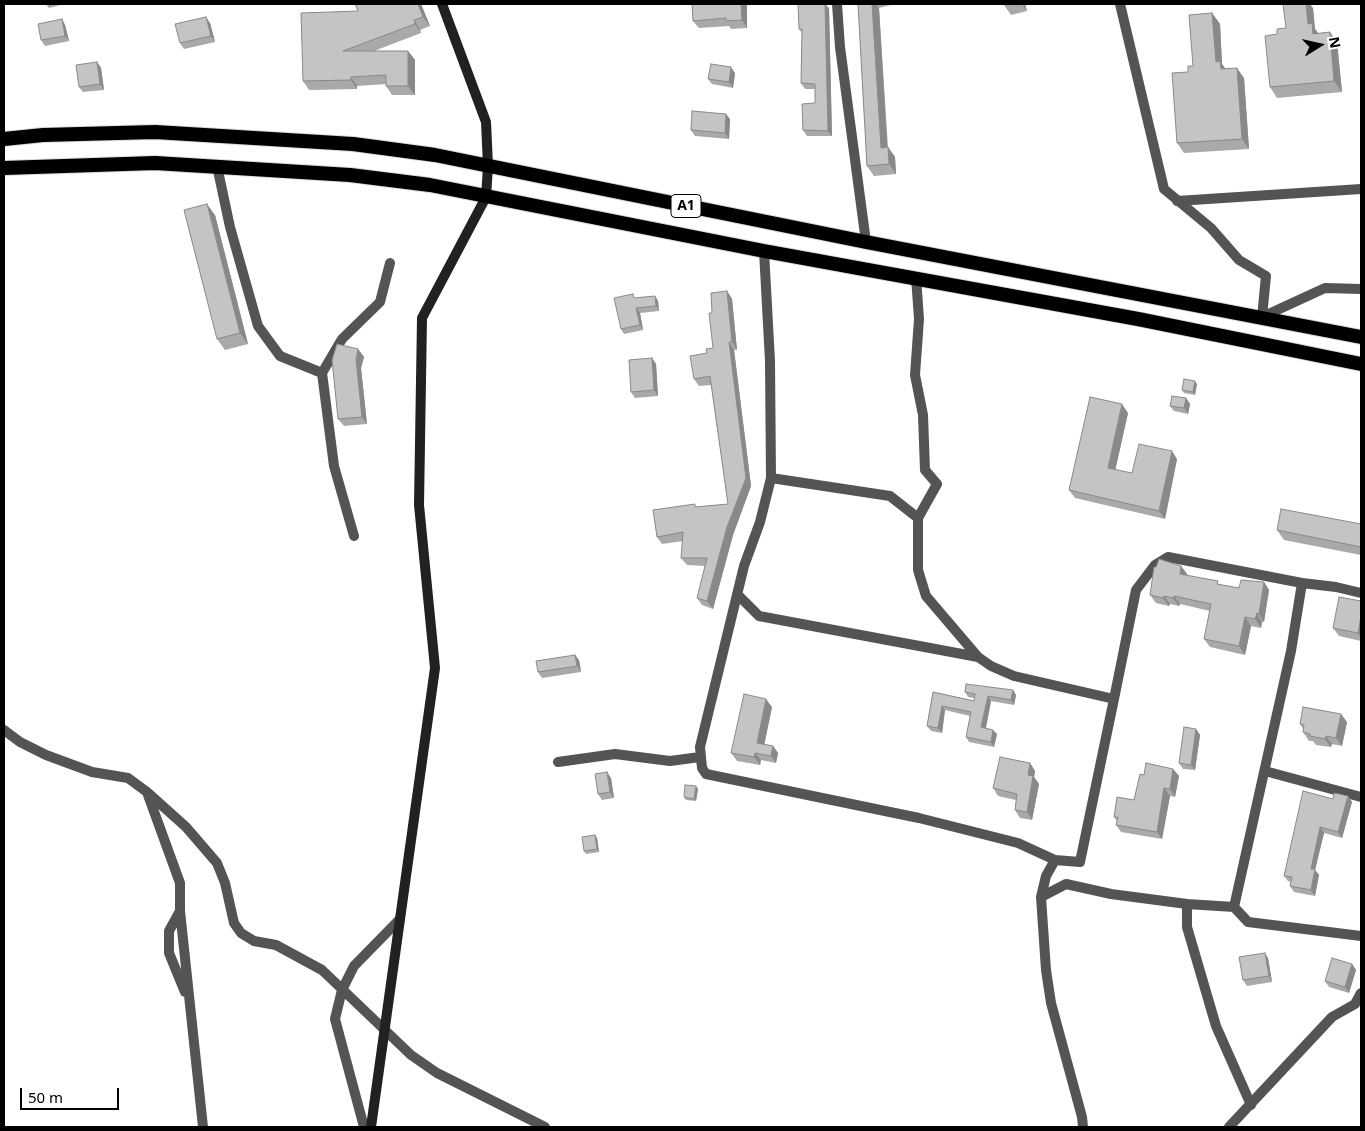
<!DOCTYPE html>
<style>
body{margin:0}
#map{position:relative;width:1365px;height:1131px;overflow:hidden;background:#fff;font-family:"Noto Sans",sans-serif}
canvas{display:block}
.frame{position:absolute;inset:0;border:5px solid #000;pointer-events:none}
.north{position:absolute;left:1295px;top:20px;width:50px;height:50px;-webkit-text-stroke:4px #fff;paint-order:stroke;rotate:80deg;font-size:14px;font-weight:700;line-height:20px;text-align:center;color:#000}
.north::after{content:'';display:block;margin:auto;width:18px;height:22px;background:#000;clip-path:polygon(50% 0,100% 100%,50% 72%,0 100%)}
.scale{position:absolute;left:20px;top:1088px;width:99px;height:22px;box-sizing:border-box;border:2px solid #000;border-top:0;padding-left:6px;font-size:15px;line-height:18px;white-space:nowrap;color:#000;-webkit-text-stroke:4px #fff;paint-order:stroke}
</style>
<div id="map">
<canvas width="1365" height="1131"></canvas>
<div class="frame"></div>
<div class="north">N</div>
<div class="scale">50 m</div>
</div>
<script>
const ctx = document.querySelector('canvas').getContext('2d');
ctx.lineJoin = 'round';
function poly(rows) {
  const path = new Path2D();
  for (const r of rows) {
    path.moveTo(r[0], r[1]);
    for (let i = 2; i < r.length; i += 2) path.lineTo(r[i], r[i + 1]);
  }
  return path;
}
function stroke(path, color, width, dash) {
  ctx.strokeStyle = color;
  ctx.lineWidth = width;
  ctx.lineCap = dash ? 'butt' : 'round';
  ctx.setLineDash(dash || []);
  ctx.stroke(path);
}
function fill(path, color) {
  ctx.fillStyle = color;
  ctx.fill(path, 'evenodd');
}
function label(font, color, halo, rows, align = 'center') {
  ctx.font = font + ' "Noto Sans",sans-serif';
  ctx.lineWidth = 5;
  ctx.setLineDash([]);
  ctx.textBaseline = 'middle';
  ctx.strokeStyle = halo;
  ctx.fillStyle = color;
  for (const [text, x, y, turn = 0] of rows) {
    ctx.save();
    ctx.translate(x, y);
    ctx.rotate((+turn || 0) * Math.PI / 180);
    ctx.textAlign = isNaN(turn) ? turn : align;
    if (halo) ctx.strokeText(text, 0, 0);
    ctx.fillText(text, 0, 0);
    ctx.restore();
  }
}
const minor = poly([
 [837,4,840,47,866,242],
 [1120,4,1164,189,1211,228,1239,260,1266,276,1262,317],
 [217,166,230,227,258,326,280,356,322,373],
 [1177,201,1361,189],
 [764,251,770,361,771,478,760,522,744,566,700,747,702,768,706,774,919,818,1018,843,1055,860],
 [916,277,919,319,915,375,923,415,925,470,937,484,918,518,918,570,926,596,978,657,991,666,1014,676,1114,699,1080,862,1055,860,1046,876,1041,897,1046,970,1051,1003,1082,1117,1083,1127],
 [1262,317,1325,288,1361,289],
 [771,478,890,496,918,518],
 [354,536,334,466,322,373,342,339,380,302,390,263],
 [737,594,759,616,978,657],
 [1114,699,1136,590,1155,565,1168,557,1302,583],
 [4,730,20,742,46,755,92,772,128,778,147,792,186,827,217,863,225,883,234,923,241,933,254,941,276,945,322,970,411,1055,437,1073,545,1127],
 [558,762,615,754,670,761,700,757],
 [1265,771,1361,797],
 [148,795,180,883,180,911,203,1127],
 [1041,897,1066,884,1111,894,1187,904],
 [1234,907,1248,922,1361,936],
 [180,911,169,931,169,953,185,992],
 [1251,1105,1216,1026,1187,927,1187,904,1234,907,1291,651,1302,583,1336,587,1361,593],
 [364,1127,335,1019,342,990,354,966,400,919],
 [1229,1127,1332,1017,1355,1004,1361,993]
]);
const secondary = poly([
 [371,1127,435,668,419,505,422,318,486,197,488,166,486,122,442,4]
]);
const trunk = poly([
 [4,139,43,135,155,132,353,144,435,155,866,242,1361,337],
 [4,168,155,163,350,175,430,185,764,251,1138,319,1361,364]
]);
const wall = poly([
 [46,4,64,4,49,8],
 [421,4,430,26,420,30,421,33,374,51,408,51,415,60,415,95,392,95,386,86,386,84,357,86,357,89,309,90,303,81,358,11],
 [692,4,747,4,747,28,731,29,729,26,699,28,693,21],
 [858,4,894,4,879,8,888,147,895,157,896,174,874,176,867,166],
 [1008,4,1025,4,1027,11,1011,15,1004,5],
 [829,8,832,136,807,136,803,130,815,103,815,89,805,89,801,83,802,33,799,29],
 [1313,8,1315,29,1318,33,1337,42,1342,92,1277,98,1270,87,1277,34],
 [1212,13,1220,24,1222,64,1225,69,1244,78,1249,149,1184,153,1177,143,1188,72,1193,66],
 [62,19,65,25,69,41,45,46,41,40],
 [210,23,215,42,184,49,180,43],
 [97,62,101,68,104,90,83,92,79,87],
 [735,73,733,88,712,84,708,79],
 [730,119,729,139,695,136,691,130],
 [215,215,248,344,225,350,217,339],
 [727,291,732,299,737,350,734,350,751,486,733,535,713,609,702,605,697,598,705,566,687,565,681,558,683,541,662,544,657,537,697,507,728,504,711,385,699,386,694,379,707,353,713,348,712,313],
 [655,296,658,301,659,311,640,313,643,330,624,334,621,329,636,298],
 [358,349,364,357,361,368,367,424,344,426,338,419],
 [652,358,656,364,658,396,635,398,631,392],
 [1197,384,1195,395,1184,393,1182,390],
 [1186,398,1190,404,1188,414,1174,411,1170,406],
 [1128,413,1115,470,1132,473,1177,459,1165,519,1075,498,1069,490],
 [1361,524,1361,555,1284,540,1277,530],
 [1181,566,1187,574,1187,575,1221,585,1239,588,1264,582,1269,590,1264,622,1262,622,1261,628,1251,626,1245,655,1210,647,1204,639,1210,611,1180,604,1179,606,1170,604,1169,606,1156,603,1150,595,1156,567],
 [1361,601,1361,641,1339,636,1333,628],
 [575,655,579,660,581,672,542,678,538,672],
 [1013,690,1016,695,1014,705,991,701,986,728,997,734,994,747,969,742,966,737,970,716,945,710,942,733,931,731,927,726,933,692,974,701,974,698,968,697,965,692],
 [772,707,764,744,773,746,778,753,776,763,761,760,760,765,737,761,731,753],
 [1347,722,1342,746,1332,744,1331,747,1316,745,1313,741,1309,741,1303,732,1304,730,1300,724],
 [1196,729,1200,735,1195,770,1183,769,1179,763],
 [1030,763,1035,771,1034,777,1039,784,1032,820,1020,818,1015,810,1016,800,998,796,993,788],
 [1173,769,1179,776,1175,797,1170,796,1162,839,1121,832,1116,825,1117,821,1114,817,1134,800,1144,775],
 [611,778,614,798,602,800,598,794],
 [698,789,696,801,686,800,684,797],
 [1348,796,1352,802,1342,838,1324,833,1315,870,1319,875,1315,896,1294,892,1290,886,1291,882,1288,881,1284,876,1333,799],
 [595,835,597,838,599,852,586,854,584,851],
 [1268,958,1272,982,1247,986,1243,980],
 [1352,964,1356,970,1349,993,1329,987,1325,981]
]);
const shadedWall = poly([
 [418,4,421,4,430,26,423,17],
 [741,4,747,4,747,28,742,20],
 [825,4,829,8,832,136,828,131],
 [872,4,876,4,879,8,888,158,881,148],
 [1022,4,1025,4,1027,11],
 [1306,4,1310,4,1313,8,1315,29,1319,34,1313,34,1308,24],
 [1212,13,1220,24,1222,64,1228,72,1228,79,1216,62],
 [206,17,210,23,215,42,211,36],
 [62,19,65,25,69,41,65,36],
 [414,20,420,30,421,33,415,24],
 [1330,32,1337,42,1342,92,1334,81],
 [408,51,415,60,415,95,408,86],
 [97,62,101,68,104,90,100,84],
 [731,67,735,73,733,88,729,82],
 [1237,68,1244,78,1249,149,1242,139],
 [351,77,357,86,357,89,351,80],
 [726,114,730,119,729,139,725,133],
 [888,147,895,157,896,174,889,164],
 [207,204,215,215,248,344,240,333],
 [727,291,732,299,737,350,732,342],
 [655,296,658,301,659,311,656,306],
 [636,308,640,313,643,330,640,325],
 [729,342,734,350,751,486,733,535,713,609,707,601,727,527,746,478],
 [358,349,364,357,361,368,367,424,362,417,356,360],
 [652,358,656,364,658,396,654,390],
 [1195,381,1197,384,1195,395,1193,392],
 [1186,398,1190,404,1188,414,1184,408],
 [1122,404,1128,413,1114,476,1108,468],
 [1172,451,1177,459,1165,519,1159,511],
 [1181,566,1187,574,1185,582,1180,574],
 [1264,582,1269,590,1264,622,1259,614],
 [1164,596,1170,604,1169,606,1163,598],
 [1174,596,1180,604,1179,606,1173,598],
 [1257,613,1262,622,1261,628,1255,619],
 [1361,616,1361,637,1358,633],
 [1245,617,1251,626,1245,655,1239,646],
 [575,655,579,660,581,672,577,666],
 [1013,690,1016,695,1014,705,1011,700],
 [988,696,991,701,985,732,981,727],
 [766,699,772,707,763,751,757,743],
 [942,706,945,710,942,733,938,728],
 [1341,714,1347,722,1342,746,1336,738],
 [1196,729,1200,735,1195,770,1191,765],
 [993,730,997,734,994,747,991,742],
 [1326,736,1332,744,1331,747,1325,739],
 [773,746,778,753,776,763,771,756],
 [755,753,761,760,760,765,754,757],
 [1030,763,1035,771,1034,777,1039,784,1032,820,1027,812,1028,775],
 [1173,769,1179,776,1175,797,1170,789],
 [607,772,611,778,614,798,610,792],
 [696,786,698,789,696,801,694,799],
 [1164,788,1170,796,1162,839,1157,832],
 [1348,796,1352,802,1342,838,1338,832],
 [1320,827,1324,833,1315,870,1319,875,1315,896,1311,890,1311,869],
 [595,835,597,838,599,852,597,849],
 [1265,953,1268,958,1272,982,1269,976],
 [1352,964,1356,970,1349,993,1345,987]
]);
const building = poly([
 [355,4,418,4,423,17,414,20,415,24,343,51,408,51,408,86,386,86,386,75,351,77,351,80,303,81,301,13,358,11,355,4],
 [692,4,741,4,742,20,726,21,726,18,693,21,692,4],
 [798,4,825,4,828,131,803,130,802,104,815,103,815,84,801,83,802,29,799,29,798,4],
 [858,4,872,4,881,148,888,147,889,164,867,166,858,4],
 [1283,4,1306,4,1308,24,1312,23,1313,34,1330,32,1334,81,1270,87,1265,36,1277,34,1277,29,1286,28,1283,4],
 [1212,13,1216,62,1220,61,1221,69,1237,68,1242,139,1177,143,1172,73,1188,72,1188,66,1193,66,1189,15,1212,13],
 [206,17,211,36,180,43,175,24,206,17],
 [62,19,65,36,41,40,38,24,62,19],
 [97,62,100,84,79,87,76,65,97,62],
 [711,64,731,67,729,82,708,79,711,64],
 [692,111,726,114,725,133,691,130,692,111],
 [207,204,240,333,217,339,184,210,207,204],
 [727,291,732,342,729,342,746,478,727,527,707,601,697,598,707,558,681,558,683,532,657,537,653,510,695,504,695,507,728,504,710,376,694,379,690,356,707,353,706,349,713,348,709,313,712,313,711,293,727,291],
 [633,294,634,298,655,296,656,306,636,308,640,325,621,329,614,298,633,294],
 [337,344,358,349,356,360,362,417,338,419,332,360,337,344],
 [652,358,654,390,631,392,629,360,652,358],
 [1184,379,1195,381,1193,392,1182,390,1184,379],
 [1172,396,1186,398,1184,408,1170,406,1172,396],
 [1090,397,1122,404,1108,468,1132,473,1139,444,1172,451,1159,511,1069,490,1090,397],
 [1281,509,1361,524,1361,547,1277,530,1281,509],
 [1159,559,1181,566,1180,574,1218,581,1217,584,1239,588,1241,580,1264,582,1259,614,1257,613,1255,619,1245,617,1239,646,1204,639,1211,604,1174,596,1173,598,1164,596,1163,598,1150,595,1154,567,1156,567,1159,559],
 [1339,597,1361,601,1361,616,1358,633,1333,628,1339,597],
 [575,655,577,666,538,672,536,661,575,655],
 [966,684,1013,690,1011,700,988,696,981,727,993,730,991,742,966,737,971,712,942,706,938,728,927,726,933,692,974,701,975,694,965,692,966,684],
 [744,694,766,699,757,743,773,746,771,756,755,753,754,757,731,753,744,694],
 [1303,707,1341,714,1336,738,1326,736,1325,739,1310,736,1310,734,1303,732,1304,725,1300,724,1303,707],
 [1184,727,1196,729,1191,765,1179,763,1184,727],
 [1000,757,1030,763,1028,775,1033,776,1027,812,1015,810,1017,794,993,788,1000,757],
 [1146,763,1173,769,1170,789,1164,788,1157,832,1116,825,1118,817,1114,817,1117,797,1134,800,1140,774,1144,775,1146,763],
 [607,772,610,792,598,794,595,774,607,772],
 [685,785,696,786,694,799,684,797,685,785],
 [1303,791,1333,799,1334,793,1348,796,1338,832,1320,827,1311,869,1315,869,1311,890,1290,886,1292,877,1284,876,1303,791],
 [595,835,597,849,584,851,582,837,595,835],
 [1265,953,1269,976,1243,980,1239,957,1265,953],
 [1332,958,1352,964,1345,987,1325,981,1332,958]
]);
const shields = [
 [686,206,30]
];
const shieldNames = [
 ["A1",686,206]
];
stroke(trunk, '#dbdbdb', 16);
stroke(minor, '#545454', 10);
stroke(secondary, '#212121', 10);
stroke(trunk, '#000', 14);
fill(wall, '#a9a9a9');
fill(shadedWall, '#898989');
fill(building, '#c4c4c4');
stroke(building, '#898989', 1);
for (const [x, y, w] of shields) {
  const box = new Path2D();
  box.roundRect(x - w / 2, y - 11.5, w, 23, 4);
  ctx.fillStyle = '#fff';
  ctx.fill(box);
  stroke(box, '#000', 1);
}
label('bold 14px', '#000', null, shieldNames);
</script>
